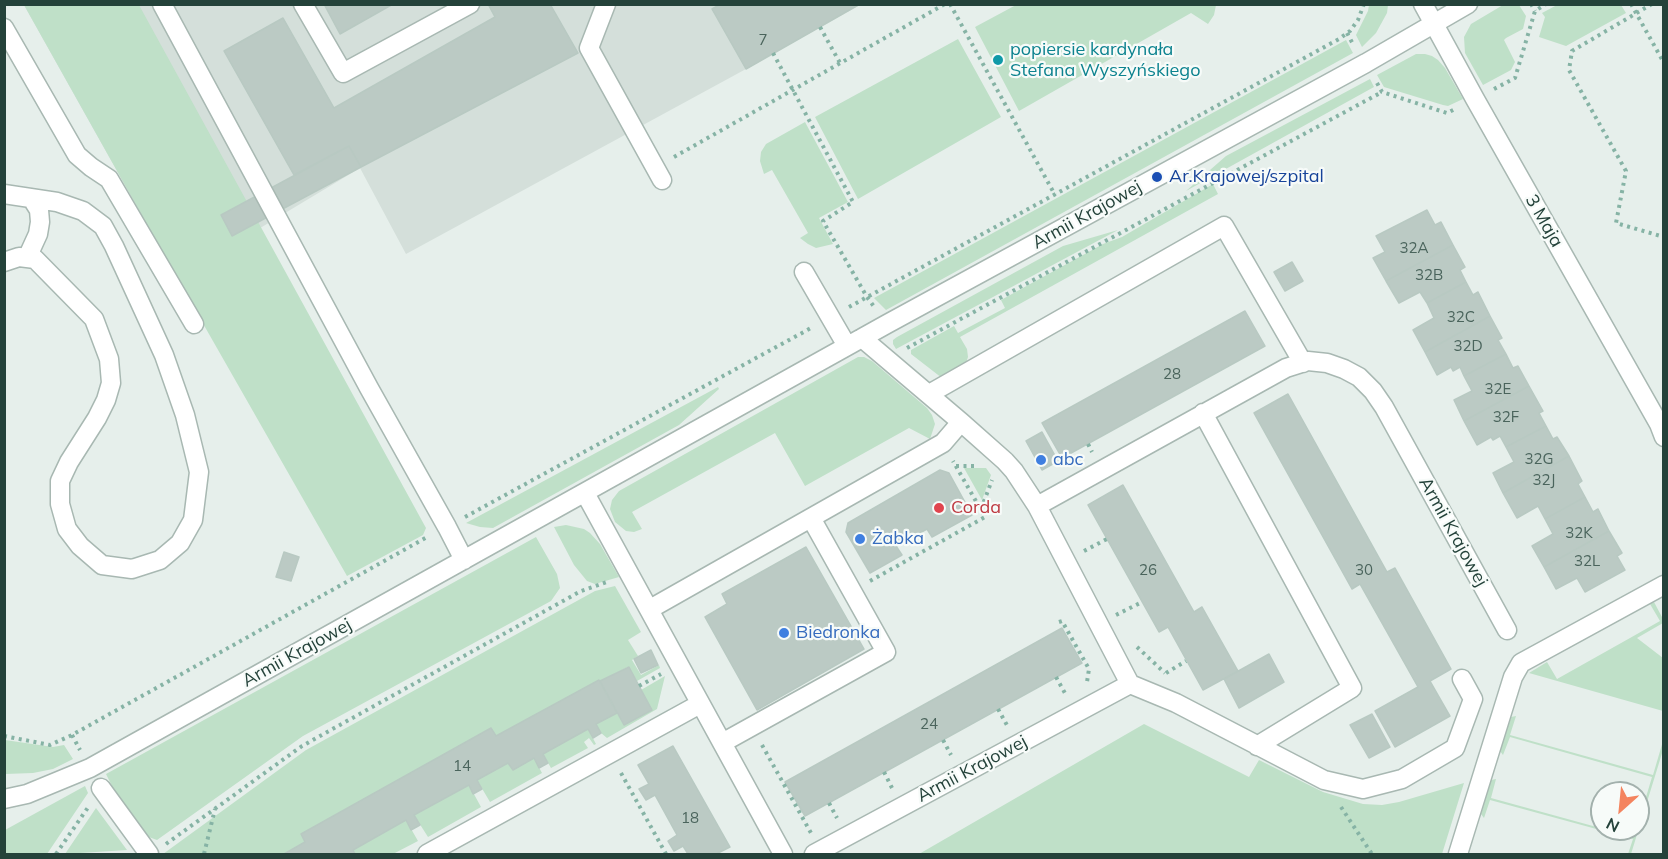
<!DOCTYPE html>
<meta charset="utf-8">
<style>
body{margin:0}
#map{position:relative;width:1668px;height:859px;overflow:hidden;background:#e6efeb;font-family:Mulish,sans-serif}
canvas{display:block}
.frame{position:absolute;inset:0;border:6px solid #24423a;pointer-events:none}
.north{position:absolute;left:1590px;top:781px;width:60px;height:60px;box-sizing:border-box;background:#f7fbf9;border:2px solid #a3b1ad;border-radius:50%;rotate:207deg;font-size:16px;font-weight:700;line-height:24px;text-align:center;color:#24423a}
.north::after{content:'';display:block;margin:auto;width:21px;height:27px;background:#f4845f;clip-path:polygon(50% 0,100% 100%,50% 72%,0 100%)}
</style>
<div id="map">
<canvas width="1668" height="859"></canvas>
<div class="frame"></div>
<div class="north">N</div>
</div>
<script>
const ctx = document.querySelector('canvas').getContext('2d');
ctx.lineJoin = 'round';
function fill(path, color) {
  ctx.fillStyle = color;
  ctx.fill(path, 'evenodd');
}
function poly(rows) {
  const path = new Path2D();
  for (const r of rows) {
    path.moveTo(r[0], r[1]);
    for (let i = 2; i < r.length; i += 2) path.lineTo(r[i], r[i + 1]);
  }
  return path;
}
function stroke(path, color, width, dash) {
  ctx.strokeStyle = color;
  ctx.lineWidth = width;
  ctx.lineCap = dash ? 'butt' : 'round';
  ctx.setLineDash(dash || []);
  ctx.stroke(path);
}
function label(font, color, halo, rows, align = 'center') {
  ctx.font = font + ' Mulish,sans-serif';
  ctx.lineWidth = 4.5;
  ctx.setLineDash([]);
  ctx.textBaseline = 'middle';
  ctx.strokeStyle = halo;
  ctx.fillStyle = color;
  for (const [text, x, y, turn = 0] of rows) {
    ctx.save();
    ctx.translate(x, y);
    ctx.rotate((+turn || 0) * Math.PI / 180);
    ctx.textAlign = isNaN(turn) ? turn : align;
    if (halo) ctx.strokeText(text, 0, 0);
    ctx.fillText(text, 0, 0);
    ctx.restore();
  }
}
const built = poly([
 [24,5,860,5,746,69,406,254,360,168,177,278]
]);
const green = poly([
 [24,5,139,5,426,528,423,535,347,576,177,278],
 [1016,5,1016,4,1216,5,1214,15,1208,24,1191,13,1019,111,975,27],
 [1369,5,1388,5,1387,13,1376,33,1362,47,1356,35,1368,11],
 [1503,5,1519,5,1526,16,1523,29,1506,38,1504,40,1515,62,1511,70,1483,85,1465,53,1464,37,1471,24],
 [1557,5,1621,5,1626,13,1566,46,1539,37,1545,17,1542,13],
 [958,39,1001,117,858,199,815,117],
 [1346,40,1353,53,886,310,874,298],
 [1416,54,1425,54,1432,56,1438,60,1445,68,1463,99,1448,106,1443,105,1384,87,1377,75],
 [1370,79,1374,87,1186,191,1226,156],
 [805,122,848,202,819,218,833,244,816,248,808,244,800,238,808,233,772,170,764,174,760,161,761,152,766,144],
 [1213,184,1218,194,960,337,967,349,968,357,966,363,942,378,911,354,911,350,954,326,958,333,1005,308,1001,300,1103,244,1122,237],
 [1118,230,896,349,893,344,893,340,897,337,1063,246],
 [858,357,864,357,872,361,927,408,932,415,935,424,930,439,909,428,805,486,775,433,632,512,642,529,634,532,626,531,615,522,610,509,612,500,619,491],
 [718,387,719,389,679,425,493,528,480,527,466,523],
 [964,468,986,468,991,475,982,500],
 [566,525,584,529,590,533,600,544,619,577,595,584,587,581,574,565,554,527],
 [536,537,557,574,560,588,551,601,303,736,157,840,146,836,117,796,106,774],
 [615,586,641,632,628,640,638,656,632,660,641,675,659,665,660,668,637,681,628,667,600,681,599,680,496,736,491,728,301,834,305,842,284,854,163,854,306,750,595,591],
 [1654,602,1663,619,1663,623,1637,638,1663,658,1663,711,1529,673,1547,662,1557,679,1630,638,1660,621,1650,604],
 [665,676,657,709,607,738,601,733,596,724,617,713,624,724,652,710,641,690],
 [1516,716,1510,735,1653,775,1663,741,1663,750,1631,854,1628,854,1633,839,1490,800,1484,818,1481,814,1491,780,1496,779,1491,798,1633,837,1636,829,1638,829,1638,824,1652,777,1510,737,1503,755,1500,751,1511,717],
 [1144,724,1249,777,1259,760,1323,792,1363,804,1382,805,1399,802,1464,783,1442,854,919,854],
 [588,729,596,744,594,745,589,738,584,742,588,748,551,768,543,754],
 [5,740,53,747,64,745,73,759,53,769,33,773,5,774],
 [534,758,542,773,490,802,477,780,508,763,513,770],
 [469,785,481,807,428,837,414,815],
 [85,786,88,793,47,854,5,854,5,830],
 [96,808,127,850,65,854],
 [406,820,418,841,393,854,355,854,353,850]
]);
const building = poly([
 [324,4,393,4,340,34,324,4],
 [488,4,550,4,578,53,361,167,349,146,294,175,224,51,283,18,334,108,495,17,488,4],
 [721,4,860,4,746,69,712,9,721,4],
 [349,146,361,167,232,236,221,215,349,146],
 [1427,210,1435,225,1441,222,1453,245,1386,281,1373,258,1385,252,1376,236,1427,210],
 [1453,245,1465,267,1460,270,1466,282,1427,303,1420,292,1399,303,1386,281,1453,245],
 [1292,262,1303,281,1285,291,1274,272,1292,262],
 [1466,282,1473,295,1478,292,1490,316,1425,352,1413,330,1434,318,1427,303,1466,282],
 [1245,311,1265,346,1062,458,1042,423,1245,311],
 [1490,316,1502,338,1498,340,1506,354,1464,376,1460,367,1453,371,1451,367,1437,375,1425,352,1490,316],
 [1506,354,1513,368,1518,366,1529,386,1464,421,1454,400,1472,391,1464,376,1506,354],
 [1529,386,1543,411,1539,413,1546,426,1506,447,1500,436,1493,440,1491,437,1477,445,1464,421,1529,386],
 [1288,394,1387,572,1395,568,1451,669,1430,681,1450,716,1395,747,1375,711,1418,687,1360,584,1352,589,1254,413,1288,394],
 [1546,426,1553,439,1557,437,1569,456,1503,493,1493,473,1514,462,1506,447,1546,426],
 [1042,432,1058,461,1042,470,1026,441,1042,432],
 [1569,456,1582,481,1578,484,1585,497,1545,519,1538,506,1517,518,1503,493,1569,456],
 [940,470,949,473,972,515,932,537,927,529,896,546,902,555,870,573,846,532,848,523,940,470],
 [1123,485,1194,612,1202,607,1238,671,1203,690,1168,627,1159,632,1088,505,1123,485],
 [1585,497,1593,512,1598,509,1609,531,1544,567,1532,546,1553,534,1545,519,1585,497],
 [1609,531,1622,553,1617,556,1625,570,1585,592,1577,578,1556,589,1544,567,1609,531],
 [806,547,864,649,757,710,705,617,727,604,722,594,806,547],
 [284,552,299,557,291,581,276,577,284,552],
 [1062,628,1082,663,805,816,785,782,1062,628],
 [651,650,658,665,641,673,634,659,651,650],
 [1269,654,1284,682,1239,708,1224,679,1269,654],
 [629,667,652,710,624,725,600,681,629,667],
 [599,680,617,713,596,724,601,733,593,738,588,729,543,754,548,763,539,768,534,758,513,770,508,763,477,780,482,789,473,794,469,785,414,815,420,825,411,830,406,820,353,850,355,854,284,854,305,842,301,834,491,728,496,736,599,680],
 [1372,714,1390,747,1369,758,1350,725,1372,714],
 [673,746,730,847,716,854,688,854,683,846,674,851,668,841,677,835,655,795,646,800,639,789,649,784,638,765,673,746]
]);
const path = poly([
 [950,4,1055,195],
 [1531,4,1535,11],
 [1631,4,1664,63],
 [1652,4,1572,51,1569,70,1626,171,1616,223,1664,237],
 [820,27,840,63],
 [1347,33,1354,46],
 [773,53,853,202,823,221,867,297,875,308],
 [1377,83,1382,92,1447,113,1455,109],
 [1494,89,1515,78,1535,11,1546,4],
 [674,157,945,4],
 [849,307,1339,39,1350,31,1358,20,1364,4],
 [907,348,1382,92],
 [1088,444,1092,452],
 [956,466,976,466],
 [981,509,992,480],
 [465,517,811,328],
 [1084,551,1107,539],
 [870,581,985,517,953,461],
 [1116,615,1142,602],
 [1059,622,1062,621,1089,669,1087,682],
 [1137,647,1165,673],
 [1166,673,1186,661],
 [1056,677,1066,695],
 [639,686,661,674],
 [998,709,1008,727],
 [72,735,80,750],
 [4,736,50,745,72,735,429,536],
 [943,740,951,755],
 [762,745,811,833],
 [884,772,892,788],
 [621,773,666,854],
 [829,803,837,818],
 [1341,807,1372,854],
 [166,844,302,746,581,591,610,581],
 [56,854,89,806],
 [204,854,215,809]
]);
const minor = poly([
 [162,4,369,388,447,527,464,560],
 [303,4,343,73,470,4],
 [606,4,589,48,662,180],
 [1423,4,1475,99,1659,424,1664,437],
 [4,28,77,155,91,167,109,179,194,324],
 [4,194,57,202,83,211,103,226,114,246,164,355,185,415,199,472,193,520,180,543,160,560,132,569,102,565,80,546,67,529,60,504,60,481,69,462,97,418,106,400,111,383,109,359,94,319,35,259,19,257,4,262],
 [27,258,38,234,40,222,39,210,32,199],
 [804,272,847,346],
 [862,338,961,422,1005,461,1014,471,1037,506,1130,684,1176,703,1324,780,1363,789,1402,779,1455,748,1473,699,1462,679],
 [929,394,1224,226,1303,363],
 [1203,413,1352,688,1257,746],
 [585,493,783,854],
 [1037,506,1286,368,1308,361,1327,363,1344,369,1359,377,1373,391,1384,407,1507,630],
 [650,609,943,443,961,422],
 [722,743,886,652,811,518],
 [101,788,149,854],
 [4,799,27,794,90,768,887,324,1366,63,1468,4],
 [427,854,700,704],
 [814,854,1130,684],
 [1458,854,1513,677,1521,663,1664,585]
]);
const markers = [
 [998,60,6,"#0f9aa8"],
 [1157,177,6,"#1a4fb4"],
 [1041,460,6,"#3f7fe0"],
 [939,508,6,"#e0444e"],
 [860,539,6,"#3f7fe0"],
 [784,633,6,"#3f7fe0"]
];
const numberNames = [
 ["7",763,40],
 ["32A",1414,248],
 ["32B",1429,275],
 ["32C",1461,317],
 ["32D",1468,346],
 ["28",1172,374],
 ["32E",1498,389],
 ["32F",1506,417],
 ["32G",1539,459],
 ["32J",1544,480],
 ["32K",1579,533],
 ["32L",1587,561],
 ["26",1148,570],
 ["30",1364,570],
 ["24",929,724],
 ["14",462,766],
 ["18",690,818]
];
const cultureNames = [
 ["popiersie kardynała",1010,50],
 ["Stefana Wyszyńskiego",1010,71]
];
const transitNames = [
 ["Ar.Krajowej/szpital",1169,177]
];
const streetNames = [
 ["Armii Krajowej",1087,215,-29],
 ["3 Maja",1544,221,60],
 ["Armii Krajowej",1453,532,61],
 ["Armii Krajowej",297,653,-29],
 ["Armii Krajowej",972,769,-28]
];
const shopNames = [
 ["abc",1053,460],
 ["Żabka",872,539],
 ["Biedronka",796,633]
];
const healthNames = [
 ["Corda",951,508]
];
fill(built, '#d4dfda');
fill(green, '#bfe0c8');
fill(building, '#bbcac4');
stroke(building, '#b8c9c2', 1.5);
stroke(minor, '#a8b8b2', 21);
stroke(path, '#86b3a5', 4, [3, 4.5]);
stroke(minor, '#fff', 18);
for (const [x, y, r, color] of markers) {
  const dot = new Path2D();
  dot.arc(x, y, r, 0, 2 * Math.PI);
  ctx.fillStyle = color;
  ctx.fill(dot);
  stroke(dot, '#f7fbf9', 2);
}
label('15px', '#4a645c', null, numberNames);
label('18px', '#0d838f', '#f7fbf9', cultureNames, 'left');
label('18px', '#164399', '#f7fbf9', transitNames, 'left');
label('18px', '#24423a', '#f7fbf9', streetNames);
label('18px', '#366cbe', '#f7fbf9', shopNames, 'left');
label('18px', '#be3a42', '#f7fbf9', healthNames, 'left');
</script>
